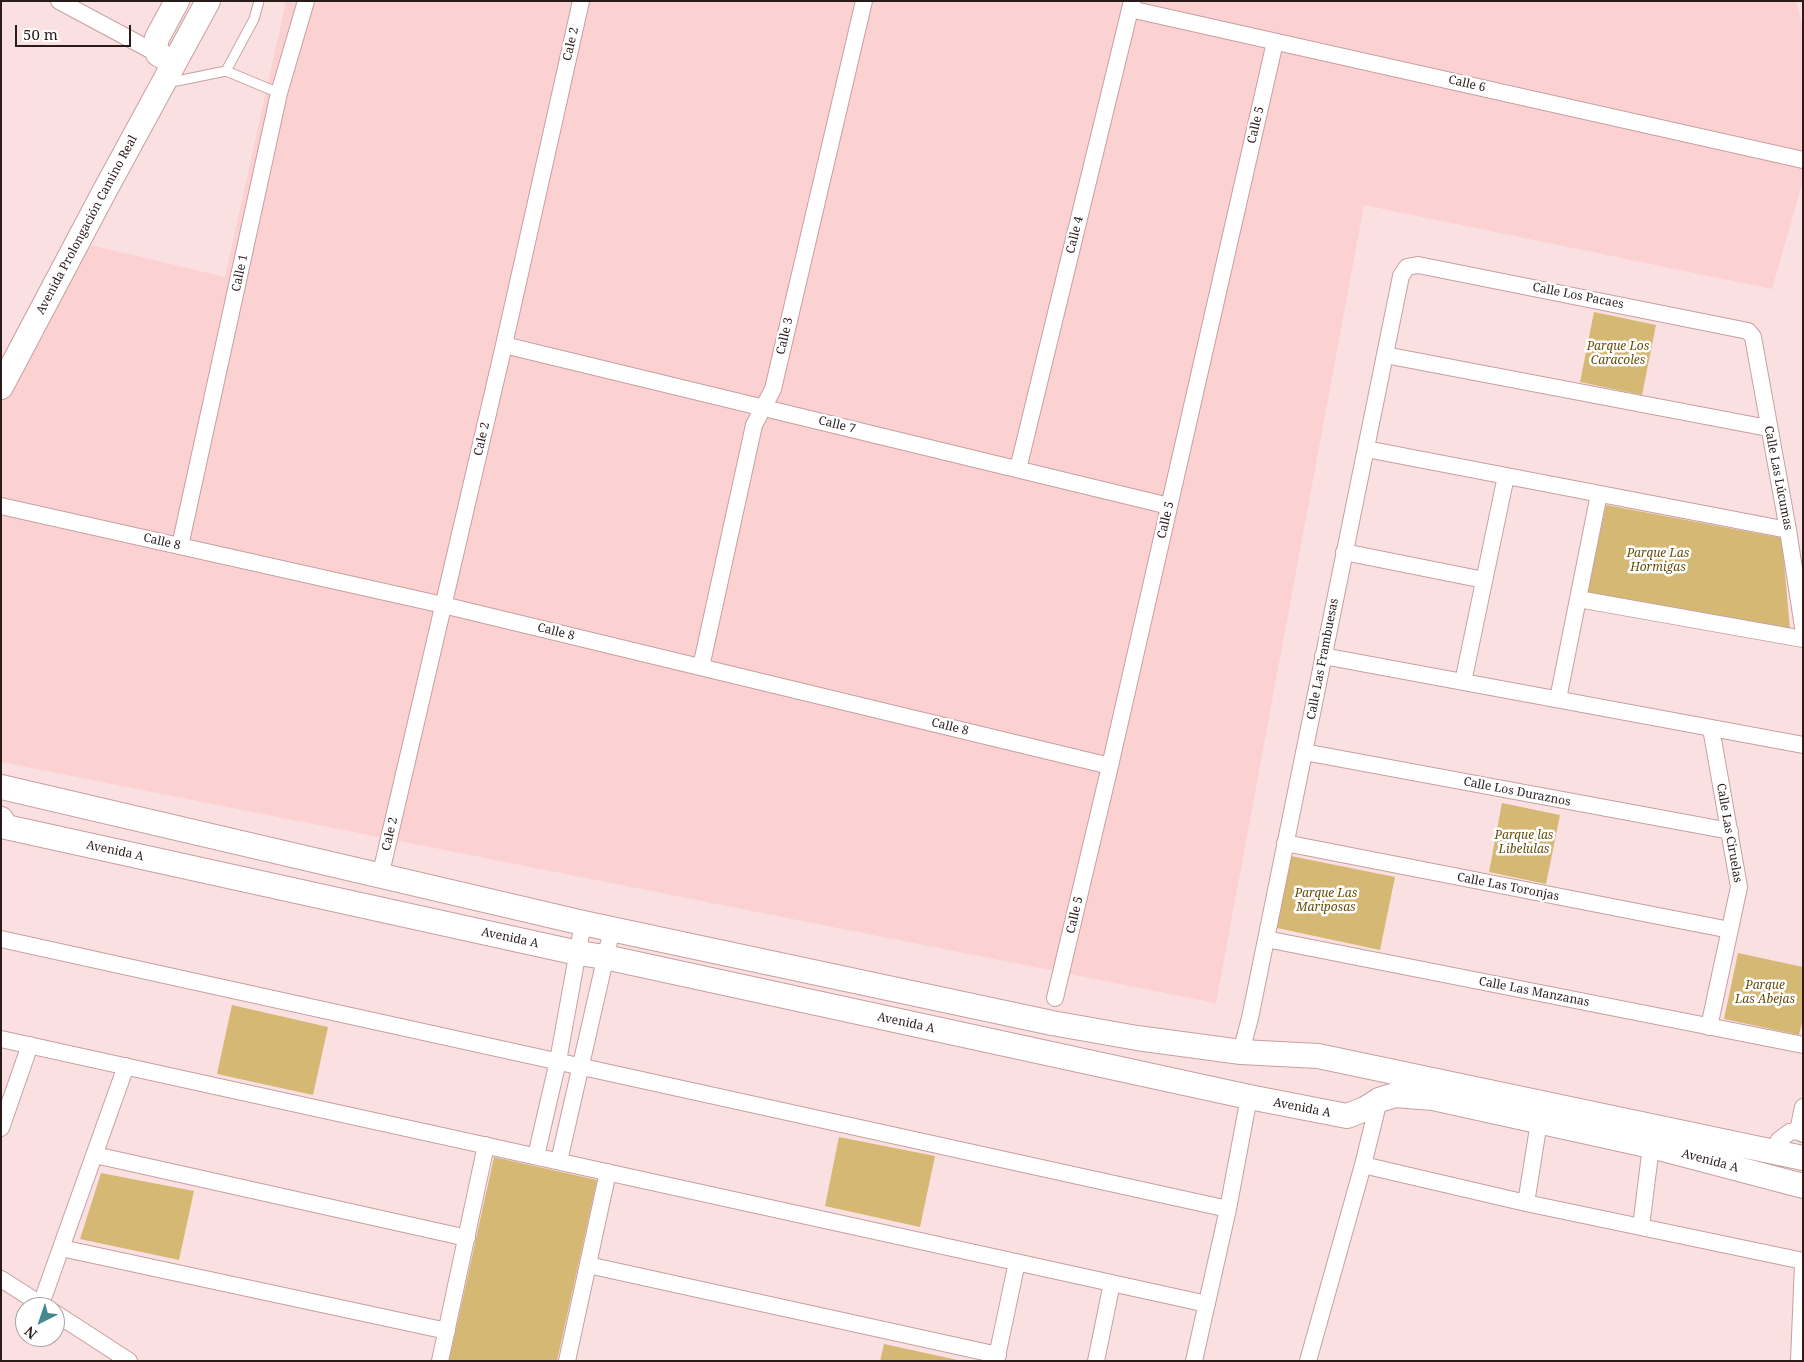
<!DOCTYPE html>
<meta charset="utf-8">
<style>
body{margin:0}
#map{position:relative;width:1804px;height:1362px;overflow:hidden;background:#fbe0e1;font-family:"Noto Serif",serif}
canvas{display:block}
.frame{position:absolute;inset:0;border:2px solid #2a1b1b;pointer-events:none}
.north{position:absolute;left:15px;top:1297px;width:50px;height:50px;box-sizing:border-box;background:#fff;border:1px solid #aaa4a4;border-radius:50%;rotate:221deg;font-size:14px;font-weight:700;line-height:20px;text-align:center;color:#2a1b1b}
.north::after{content:'';display:block;margin:auto;width:18px;height:22px;background:#428990;clip-path:polygon(50% 0,100% 100%,50% 72%,0 100%)}
.scale{position:absolute;left:15px;top:25px;width:116px;height:22px;box-sizing:border-box;border:2px solid #2a1b1b;border-top:0;padding-left:6px;font-size:15px;line-height:18px;white-space:nowrap;color:#2a1b1b;-webkit-text-stroke:4px #fff;paint-order:stroke}
</style>
<div id="map">
<canvas width="1804" height="1362"></canvas>
<div class="frame"></div>
<div class="north">N</div>
<div class="scale">50 m</div>
</div>
<script>
const ctx = document.querySelector('canvas').getContext('2d');
ctx.lineJoin = 'round';
function fill(path, color) {
  ctx.fillStyle = color;
  ctx.fill(path, 'evenodd');
}
function poly(rows) {
  const path = new Path2D();
  for (const r of rows) {
    path.moveTo(r[0], r[1]);
    for (let i = 2; i < r.length; i += 2) path.lineTo(r[i], r[i + 1]);
  }
  return path;
}
function stroke(path, color, width, dash) {
  ctx.strokeStyle = color;
  ctx.lineWidth = width;
  ctx.lineCap = dash ? 'butt' : 'round';
  ctx.setLineDash(dash || []);
  ctx.stroke(path);
}
function label(font, color, halo, rows, align = 'center') {
  ctx.font = font + ' "Noto Serif",serif';
  ctx.lineWidth = 5;
  ctx.setLineDash([]);
  ctx.textBaseline = 'middle';
  ctx.strokeStyle = halo;
  ctx.fillStyle = color;
  for (const [text, x, y, turn = 0] of rows) {
    ctx.save();
    ctx.translate(x, y);
    ctx.rotate((+turn || 0) * Math.PI / 180);
    ctx.textAlign = isNaN(turn) ? turn : align;
    if (halo) ctx.strokeText(text, 0, 0);
    ctx.fillText(text, 0, 0);
    ctx.restore();
  }
}
const built = poly([
 [286,1,1796,1,1803,27,1803,181,1772,289,1364,205,1216,1003,1,762,1,389,90,245,225,277]
]);
const green = poly([
 [1594,312,1656,325,1642,395,1580,382],
 [1606,505,1782,538,1790,630,1587,594],
 [1502,803,1560,815,1546,884,1489,872],
 [1291,856,1395,877,1380,950,1277,928],
 [1738,953,1803,967,1803,1019,1799,1035,1724,1019],
 [232,1005,328,1027,313,1095,217,1074],
 [839,1137,935,1156,920,1227,825,1206],
 [494,1157,597,1180,557,1361,449,1361],
 [101,1173,194,1191,179,1260,80,1239],
 [884,1344,962,1361,880,1361]
]);
const lane = poly([
 [226,71,254,19,259,1],
 [168,78,177,81,226,71,279,93]
]);
const street = poly([
 [59,1,158,54],
 [1130,9,1803,160],
 [504,345,1169,506],
 [1385,355,1768,428],
 [1366,449,1788,530],
 [1018,469,1132,1],
 [1,506,443,605,1110,766],
 [180,546,279,93,306,1],
 [1344,552,1484,580],
 [1578,599,1803,639],
 [1323,656,1803,745],
 [701,667,754,425,773,389,864,1],
 [1463,682,1506,476],
 [1558,699,1599,494],
 [1304,752,1730,831],
 [1285,843,1730,930],
 [380,877,504,345,581,1],
 [1,939,1228,1209],
 [1266,939,1803,1045],
 [1055,998,1110,766,1275,42],
 [1709,1027,1739,887,1711,728],
 [1,1039,1207,1304],
 [1241,1052,1250,1018,1401,276,1407,267,1418,265,1748,331,1753,337,1788,530,1803,627],
 [1,1128,30,1045],
 [1798,1131,1803,1107],
 [1773,1151,1779,1140,1790,1132,1798,1131,1803,1134],
 [95,1155,467,1238],
 [536,1156,558,1061,583,923],
 [559,1161,612,929],
 [1363,1165,1526,1203,1803,1261],
 [1526,1203,1539,1122],
 [1641,1227,1651,1146],
 [61,1248,447,1331],
 [588,1265,998,1355],
 [1,1279,45,1307],
 [41,1304,126,1066],
 [55,1313,129,1361],
 [440,1361,486,1145],
 [567,1361,608,1172],
 [996,1361,1017,1262],
 [1096,1361,1112,1283],
 [1194,1361,1228,1209,1249,1097],
 [1308,1361,1363,1165,1379,1100],
 [1799,1361,1803,1264]
]);
const secondary = poly([
 [174,63,158,54,155,47,157,38,177,1],
 [1,387,103,194,208,1],
 [1,787,583,923,1052,1023,1137,1038,1241,1052,1318,1056,1803,1158],
 [1,819,6,827,578,953,605,957,1249,1097,1347,1116,1365,1109,1379,1100,1395,1095,1433,1098,1651,1146,1803,1186]
]);
const streetNames = [
 ["Cale 2",571,44,-77],
 ["Calle 6",1467,84,13],
 ["Calle 5",1256,125,-77],
 ["Avenida Prolongación Camino Real",87,225,-62],
 ["Calle 4",1075,235,-76],
 ["Calle 1",240,273,-78],
 ["Calle Los Pacaes",1578,296,11],
 ["Calle 3",785,336,-77],
 ["Calle 7",837,425,14],
 ["Cale 2",482,439,-77],
 ["Calle Las Lúcumas",1778,478,79],
 ["Calle 5",1166,520,-77],
 ["Calle 8",162,542,13],
 ["Calle 8",556,632,14],
 ["Calle Las Frambuesas",1323,659,-79],
 ["Calle 8",950,727,14],
 ["Calle Los Duraznos",1517,792,11],
 ["Calle Las Ciruelas",1729,833,80],
 ["Cale 2",390,834,-77],
 ["Avenida A",115,851,12],
 ["Calle Las Toronjas",1508,887,11],
 ["Calle 5",1075,915,-77],
 ["Avenida A",510,938,12],
 ["Calle Las Manzanas",1534,992,11],
 ["Avenida A",906,1023,12],
 ["Avenida A",1302,1108,11],
 ["Avenida A",1710,1161,15]
];
const parkNames = [
 ["Parque Los",1618,347],
 ["Caracoles",1618,361],
 ["Parque Las",1658,554],
 ["Hormigas",1658,568],
 ["Parque las",1524,836],
 ["Libelulas",1524,850],
 ["Parque Las",1326,894],
 ["Mariposas",1326,908],
 ["Parque",1765,986],
 ["Las Abejas",1765,1000]
];
fill(built, '#fbd1d2');
fill(green, '#d5b874');
stroke(lane, '#c89fa0', 11);
stroke(street, '#c89fa0', 18);
stroke(secondary, '#c89fa0', 26);
stroke(lane, '#fff', 9);
stroke(street, '#fff', 16);
stroke(secondary, '#fff', 24);
label('12px', '#2a1b1b', '#fff', streetNames);
label('italic 12px', '#654c08', '#fff', parkNames);
</script>
